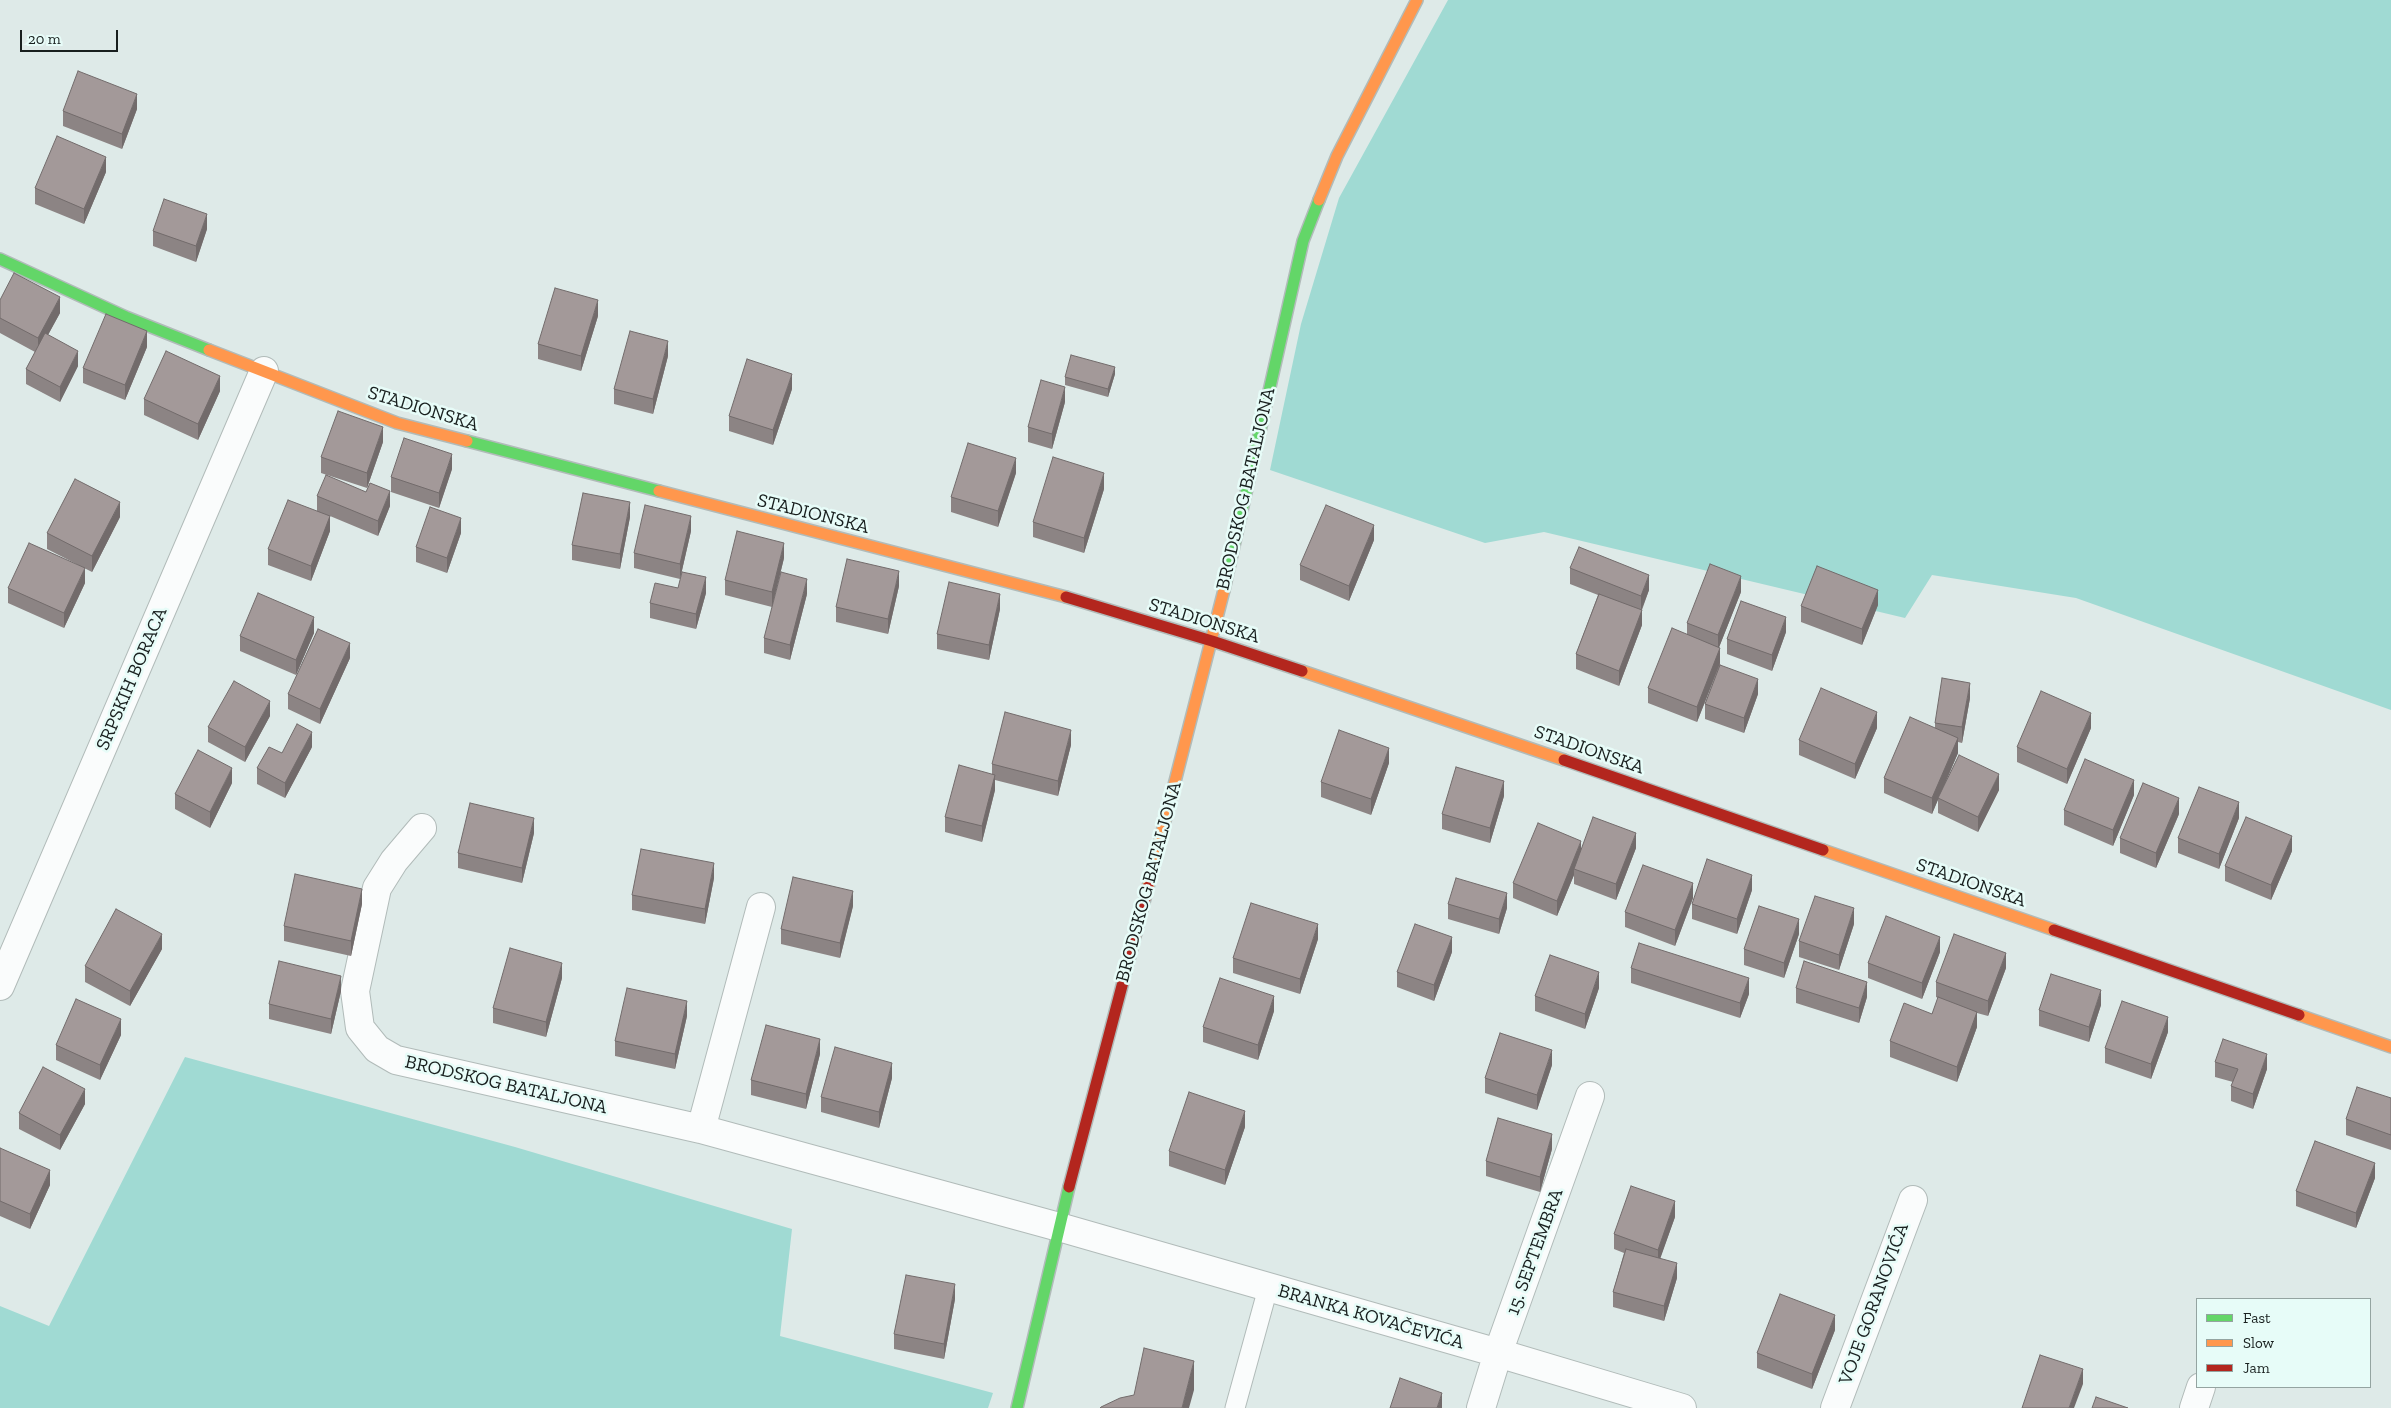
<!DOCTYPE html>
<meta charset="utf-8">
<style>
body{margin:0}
#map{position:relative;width:2391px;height:1408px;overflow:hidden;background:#deeae8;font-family:"Zilla Slab",serif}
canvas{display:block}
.legend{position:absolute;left:2196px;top:1298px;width:175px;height:90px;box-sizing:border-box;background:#e7fcf8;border:1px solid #94a4a1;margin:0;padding:6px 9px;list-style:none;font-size:15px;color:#181f1e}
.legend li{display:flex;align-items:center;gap:10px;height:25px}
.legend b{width:25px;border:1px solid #94a4a1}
.scale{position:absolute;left:20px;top:30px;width:98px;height:22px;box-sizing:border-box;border:2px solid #181f1e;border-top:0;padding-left:6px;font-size:15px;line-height:18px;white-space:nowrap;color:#181f1e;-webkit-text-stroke:4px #e7fcf8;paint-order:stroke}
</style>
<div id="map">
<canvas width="2391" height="1408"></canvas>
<ul class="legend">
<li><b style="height:6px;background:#63d668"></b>Fast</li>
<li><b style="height:6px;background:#ff974d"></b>Slow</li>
<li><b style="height:6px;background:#b3261e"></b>Jam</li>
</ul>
<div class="scale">20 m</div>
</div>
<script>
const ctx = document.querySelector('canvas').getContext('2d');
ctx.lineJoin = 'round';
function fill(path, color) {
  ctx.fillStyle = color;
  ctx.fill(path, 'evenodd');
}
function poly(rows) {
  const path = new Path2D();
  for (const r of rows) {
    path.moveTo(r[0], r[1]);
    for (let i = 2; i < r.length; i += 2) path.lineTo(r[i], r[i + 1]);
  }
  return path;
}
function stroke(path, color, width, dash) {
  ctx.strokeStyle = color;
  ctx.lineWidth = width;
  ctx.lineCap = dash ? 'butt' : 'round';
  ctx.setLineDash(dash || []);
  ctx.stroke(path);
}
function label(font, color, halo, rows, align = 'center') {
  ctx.font = font + ' "Zilla Slab",serif';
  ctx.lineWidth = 5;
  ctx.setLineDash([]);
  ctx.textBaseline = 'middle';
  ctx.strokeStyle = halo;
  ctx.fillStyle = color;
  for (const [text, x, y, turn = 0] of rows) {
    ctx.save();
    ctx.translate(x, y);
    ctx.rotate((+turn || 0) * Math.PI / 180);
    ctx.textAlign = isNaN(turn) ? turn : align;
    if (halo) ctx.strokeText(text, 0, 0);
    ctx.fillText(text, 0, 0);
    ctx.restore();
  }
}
const green = poly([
 [1448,0,2391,0,2391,710,2076,598,1932,575,1905,618,1544,532,1485,543,1270,470,1301,324,1339,198],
 [185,1057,515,1147,792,1229,780,1336,993,1393,988,1408,0,1408,0,1306,49,1326]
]);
const lane = poly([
 [1235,1408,1268,1288]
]);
const street = poly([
 [422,828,394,861,377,888,355,991,360,1028,377,1049,396,1060,701,1129,1059,1227,1498,1353,1682,1408],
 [0,986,264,371],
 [701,1129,761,907],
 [1481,1408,1498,1353,1590,1096],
 [1835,1408,1913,1200],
 [2194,1408,2201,1387]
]);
const fast = poly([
 [0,259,126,317,209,350],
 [467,441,659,491],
 [1224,590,1303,241,1319,200],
 [1017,1408,1069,1187]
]);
const slow = poly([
 [1319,200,1337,156,1417,0],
 [209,350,397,423,467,441],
 [659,491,1066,597],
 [1302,671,1564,760],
 [1823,850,2054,930],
 [1148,887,1224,590],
 [2299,1015,2391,1047]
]);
const jam = poly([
 [1066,597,1212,641,1302,671],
 [1564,760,1823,850],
 [2054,930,2299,1015],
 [1069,1187,1148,887]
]);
const wall = poly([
 [137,109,122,149,63,126,63,111],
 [106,172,84,224,35,204,35,188],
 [207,229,196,262,153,246,153,231],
 [0,300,60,313,48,335,78,366,60,402,26,384,26,369,35,352,0,333],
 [598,316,581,371,538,359,538,344],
 [147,347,125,400,83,383,83,368],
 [668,356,653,414,614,404,614,389],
 [1115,374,1108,397,1065,385,1065,377],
 [792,389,773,445,729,431,729,416],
 [220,391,198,440,144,415,144,399],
 [1065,402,1052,449,1028,442,1028,427],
 [383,442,367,488,321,473,321,457],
 [452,469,439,508,391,492,391,477],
 [1016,473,998,527,951,512,951,497],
 [1104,489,1084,553,1033,537,1033,522],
 [317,496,390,506,378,536,330,516,330,531,311,581,268,565,268,549,317,511],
 [120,517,92,572,47,549,47,533],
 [630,517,620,569,572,560,572,545],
 [691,531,680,579,634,568,634,553],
 [461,533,447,573,416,562,416,547],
 [1374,540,1349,601,1300,580,1300,565],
 [784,558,772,607,725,595,725,580],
 [1570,568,1649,590,1642,610,1642,625,1619,686,1576,669,1576,654,1598,595,1570,584],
 [85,583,64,628,8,603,8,588],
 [899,586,888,634,836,622,836,607],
 [678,588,706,593,696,629,650,618,650,603],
 [1741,592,1719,647,1720,663,1720,665,1758,694,1744,733,1705,719,1705,704,1719,667,1697,722,1648,703,1648,688,1687,634,1687,623],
 [807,594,790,660,764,653,764,638],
 [1878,605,1862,645,1801,622,1801,606],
 [1000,609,989,660,937,649,937,634],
 [1786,632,1772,671,1727,654,1727,639],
 [314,633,296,675,240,651,240,636],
 [350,658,320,724,288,709,288,694],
 [1970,698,1962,743,1958,742,1958,753,1943,788,1999,790,1978,832,1938,813,1938,799,1932,814,1884,793,1884,778,1935,728,1935,723],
 [270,716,245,762,208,742,208,727],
 [1877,728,1855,779,1799,755,1799,740],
 [2091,728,2067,784,2017,762,2017,747],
 [1071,745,1058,796,995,780,995,790,982,842,945,832,945,817,992,774,992,764],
 [312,747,285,798,257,784,257,768],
 [1389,763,1371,815,1321,797,1321,782],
 [232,783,210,828,175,809,175,794],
 [2134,795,2113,846,2064,825,2064,810],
 [1504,796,1490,843,1442,829,1442,814],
 [2179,814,2156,868,2120,853,2120,838],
 [2239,818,2219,869,2178,853,2178,838],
 [534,833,522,883,458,868,458,853],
 [1636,848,1616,900,1574,884,1574,875,1557,916,1513,898,1513,883,1581,849],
 [2292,851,2271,900,2225,881,2225,866],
 [714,878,705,924,632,910,632,895],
 [1752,890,1737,934,1692,919,1692,904],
 [1693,898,1675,946,1625,927,1625,912],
 [362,904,351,956,284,941,284,926],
 [1448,904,1507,908,1499,934,1448,919],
 [853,906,840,958,781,944,781,929],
 [1854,924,1839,970,1799,957,1799,941],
 [1799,934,1784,978,1744,965,1744,949],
 [1318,939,1300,994,1233,973,1233,958],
 [162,949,130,1006,85,982,85,966],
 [1452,952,1434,1001,1397,987,1397,972],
 [1940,952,1922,999,1868,978,1868,963],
 [1631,968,1749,994,1740,1018,1631,983],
 [2006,968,1988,1016,1977,1013,1977,1027,1957,1082,1890,1057,1890,1041,1932,1014,1938,998,1936,997,1936,982],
 [562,978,546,1037,493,1023,493,1008],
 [1599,988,1585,1029,1535,1011,1535,996],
 [1796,988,1867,997,1859,1023,1796,1003],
 [341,991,331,1034,269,1019,269,1004],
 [2101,1005,2089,1042,2039,1026,2039,1010],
 [1274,1011,1258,1060,1203,1042,1203,1027],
 [687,1016,675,1069,615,1056,615,1041],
 [2168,1032,2151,1079,2105,1063,2105,1048],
 [121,1035,100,1080,56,1060,56,1045],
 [820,1054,806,1109,751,1095,751,1080],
 [2215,1062,2267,1069,2253,1109,2231,1101,2231,1086,2233,1082,2215,1077],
 [1552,1065,1537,1110,1485,1093,1485,1078],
 [892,1078,879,1128,821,1112,821,1097],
 [2391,1098,2391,1150,2346,1135,2346,1119],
 [85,1104,60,1150,19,1129,19,1113],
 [1245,1127,1225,1185,1169,1166,1169,1151],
 [0,1148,50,1185,30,1229,0,1216],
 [1552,1149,1540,1192,1486,1176,1486,1161],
 [2375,1178,2356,1228,2296,1206,2296,1191],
 [1675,1217,1660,1258,1677,1278,1664,1321,1613,1307,1613,1292,1624,1253,1614,1249,1614,1234],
 [955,1299,944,1359,894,1349,894,1334],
 [1835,1330,1812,1389,1757,1368,1757,1353]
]);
const shadedWall = poly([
 [137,94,137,109,122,149,122,134],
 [106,157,106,172,84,224,84,209],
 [207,214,207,229,196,262,196,246],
 [60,297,60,313,38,353,38,338],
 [598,300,598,316,581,371,581,356],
 [147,331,147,347,125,400,125,385],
 [668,341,668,356,653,414,653,399],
 [78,351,78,366,60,402,60,387],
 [1115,367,1115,374,1108,397,1108,389],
 [792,374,792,389,773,445,773,430],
 [220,376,220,391,198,440,198,424],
 [1065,387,1065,402,1052,449,1052,434],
 [383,427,383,442,367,488,367,473],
 [452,454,452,469,439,508,439,493],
 [1016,458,1016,473,998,527,998,511],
 [1104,473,1104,489,1084,553,1084,538],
 [390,491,390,506,378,536,378,521],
 [120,502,120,517,92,572,92,556],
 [630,502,630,517,620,569,620,554],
 [330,516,330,531,311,581,311,566],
 [691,516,691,531,680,579,680,564],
 [461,518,461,533,447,573,447,558],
 [1374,525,1374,540,1349,601,1349,586],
 [784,543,784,558,772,607,772,592],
 [85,568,85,583,64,628,64,613],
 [899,571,899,586,888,634,888,619],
 [1649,575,1649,590,1641,611,1641,596],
 [1741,576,1741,592,1718,650,1718,635],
 [706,577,706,593,696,629,696,614],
 [807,579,807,594,790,660,790,645],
 [1878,590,1878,605,1862,645,1862,629],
 [1000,594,1000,609,989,660,989,645],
 [1642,610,1642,625,1619,686,1619,671],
 [314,617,314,633,296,675,296,660],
 [1786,617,1786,632,1772,671,1772,655],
 [350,643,350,658,320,724,320,709],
 [1720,648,1720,663,1697,722,1697,707],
 [1758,679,1758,694,1744,733,1744,718],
 [1970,683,1970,698,1962,743,1962,727],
 [270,701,270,716,245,762,245,747],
 [1877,712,1877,728,1855,779,1855,764],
 [2091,713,2091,728,2067,784,2067,769],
 [1071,730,1071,745,1058,796,1058,781],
 [312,732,312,747,285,798,285,783],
 [1958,738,1958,753,1932,814,1932,798],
 [1389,748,1389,763,1371,815,1371,799],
 [232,768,232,783,210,828,210,812],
 [1999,774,1999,790,1978,832,1978,817],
 [995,775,995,790,982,842,982,826],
 [2134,780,2134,795,2113,846,2113,830],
 [1504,781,1504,796,1490,843,1490,828],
 [2179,798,2179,814,2156,868,2156,853],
 [2239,802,2239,818,2219,869,2219,854],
 [534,818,534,833,522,883,522,868],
 [1636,833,1636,848,1616,900,1616,884],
 [2292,836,2292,851,2271,900,2271,885],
 [1581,841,1581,856,1574,869,1574,875,1557,916,1557,901],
 [714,863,714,878,705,924,705,909],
 [1752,875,1752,890,1737,934,1737,919],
 [1693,883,1693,898,1675,946,1675,930],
 [362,889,362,904,351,956,351,941],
 [853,891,853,906,840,958,840,943],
 [1507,893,1507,908,1499,934,1499,919],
 [1854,908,1854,924,1839,970,1839,955],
 [1799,919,1799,934,1784,978,1784,963],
 [1318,924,1318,939,1300,994,1300,979],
 [162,934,162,949,130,1006,130,991],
 [1452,937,1452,952,1434,1001,1434,985],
 [1940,937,1940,952,1922,999,1922,983],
 [2006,953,2006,968,1988,1016,1988,1001],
 [562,963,562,978,546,1037,546,1022],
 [1599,972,1599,988,1585,1029,1585,1014],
 [341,976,341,991,331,1034,331,1019],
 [1749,978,1749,994,1740,1018,1740,1003],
 [1867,982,1867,997,1859,1023,1859,1008],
 [2101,990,2101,1005,2089,1042,2089,1027],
 [1274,996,1274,1011,1258,1060,1258,1045],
 [687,1001,687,1016,675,1069,675,1054],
 [1977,1012,1977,1027,1957,1082,1957,1067],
 [2168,1017,2168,1032,2151,1079,2151,1064],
 [121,1019,121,1035,100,1080,100,1065],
 [820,1039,820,1054,806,1109,806,1094],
 [1552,1050,1552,1065,1537,1110,1537,1095],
 [2267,1054,2267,1069,2253,1109,2253,1094],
 [892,1063,892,1078,879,1128,879,1112],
 [85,1089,85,1104,60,1150,60,1135],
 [1245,1111,1245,1127,1225,1185,1225,1170],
 [1552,1134,1552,1149,1540,1192,1540,1177],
 [2375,1163,2375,1178,2356,1228,2356,1213],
 [50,1170,50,1185,30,1229,30,1214],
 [1675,1201,1675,1217,1658,1265,1658,1250],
 [1677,1263,1677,1278,1664,1321,1664,1306],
 [955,1284,955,1299,944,1359,944,1344],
 [1835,1315,1835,1330,1812,1389,1812,1374],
 [1194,1361,1194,1390,1189,1408,1182,1408],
 [2083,1369,2083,1384,2074,1408,2069,1408],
 [1442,1393,1442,1408,1437,1408]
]);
const building = poly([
 [78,71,137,94,122,134,63,111,78,71],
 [57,136,106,157,84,209,35,188,57,136],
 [164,199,207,214,196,246,153,231,164,199],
 [14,273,60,297,38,338,0,318,0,300,14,273],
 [555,288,598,300,581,356,538,344,555,288],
 [106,314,147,331,125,385,83,368,106,314],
 [630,331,668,341,653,399,614,389,630,331],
 [45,333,78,351,60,387,26,369,45,333],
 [166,351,220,376,198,424,144,399,166,351],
 [1071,355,1115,367,1108,389,1065,377,1071,355],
 [747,359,792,374,773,430,729,416,747,359],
 [1041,380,1065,387,1052,434,1028,427,1041,380],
 [338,411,383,427,367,473,321,457,338,411],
 [404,438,452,454,439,493,391,477,404,438],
 [968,443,1016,458,998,511,951,497,968,443],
 [1053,457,1104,473,1084,538,1033,522,1053,457],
 [326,475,366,492,370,483,390,491,378,521,317,496,326,475],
 [75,479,120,502,92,556,47,533,75,479],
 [583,493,630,502,620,554,572,545,583,493],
 [288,500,330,516,311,566,268,549,288,500],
 [645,505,691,516,680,564,634,553,645,505],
 [1326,505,1374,525,1349,586,1300,565,1326,505],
 [430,507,461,518,447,558,416,547,430,507],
 [737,531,784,543,772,592,725,580,737,531],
 [29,543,85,568,64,613,8,588,29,543],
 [1579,547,1649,575,1641,596,1570,568,1579,547],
 [847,559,899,571,888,619,836,607,847,559],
 [1710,564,1741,576,1718,635,1687,623,1710,564],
 [1817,566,1878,590,1862,629,1801,606,1817,566],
 [682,572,706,577,696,614,650,603,655,583,678,588,682,572],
 [781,572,807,579,790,645,764,638,781,572],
 [949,582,1000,594,989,645,937,634,949,582],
 [258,593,314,617,296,660,240,636,258,593],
 [1599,594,1642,610,1619,671,1576,654,1599,594],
 [1741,601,1786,617,1772,655,1727,639,1741,601],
 [1672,628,1720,648,1697,707,1648,688,1672,628],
 [318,629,350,643,320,709,288,694,318,629],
 [1720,665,1758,679,1744,718,1705,704,1720,665],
 [1942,678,1970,683,1962,727,1935,723,1942,678],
 [234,681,270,701,245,747,208,727,234,681],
 [1821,688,1877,712,1855,764,1799,740,1821,688],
 [2041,691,2091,713,2067,769,2017,747,2041,691],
 [1005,712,1071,730,1058,781,992,764,1005,712],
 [1910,717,1958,738,1932,798,1884,778,1910,717],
 [297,724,312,732,285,783,257,768,269,747,282,753,297,724],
 [1339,730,1389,748,1371,799,1321,782,1339,730],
 [198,750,232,768,210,812,175,794,198,750],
 [1959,755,1999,774,1978,817,1938,798,1959,755],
 [2085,759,2134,780,2113,830,2064,810,2085,759],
 [959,765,995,775,982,826,945,817,959,765],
 [1456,767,1504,781,1490,828,1442,814,1456,767],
 [2143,783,2179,798,2156,853,2120,838,2143,783],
 [2199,787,2239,802,2219,854,2178,838,2199,787],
 [470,803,534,818,522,868,458,853,470,803],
 [1593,817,1636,833,1616,884,1574,869,1593,817],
 [2246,817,2292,836,2271,885,2225,866,2246,817],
 [1538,823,1581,841,1557,901,1513,883,1538,823],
 [641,849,714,863,705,909,632,895,641,849],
 [1707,859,1752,875,1737,919,1692,904,1707,859],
 [1643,865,1693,883,1675,930,1625,912,1643,865],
 [295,874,362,889,351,941,284,926,295,874],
 [793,877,853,891,840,943,781,929,793,877],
 [1456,878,1507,893,1499,919,1448,904,1456,878],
 [1815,896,1854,908,1839,955,1799,941,1815,896],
 [1251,903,1318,924,1300,979,1233,958,1251,903],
 [1759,906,1799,919,1784,963,1744,949,1759,906],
 [116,909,162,934,130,991,85,966,116,909],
 [1886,916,1940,937,1922,983,1868,963,1886,916],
 [1415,924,1452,937,1434,985,1397,972,1415,924],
 [1954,934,2006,953,1988,1001,1936,982,1954,934],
 [1639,943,1749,978,1740,1003,1631,968,1639,943],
 [510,948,562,963,546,1022,493,1008,510,948],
 [1550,955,1599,972,1585,1014,1535,996,1550,955],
 [279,961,341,976,331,1019,269,1004,279,961],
 [1804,961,1867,982,1859,1008,1796,988,1804,961],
 [2051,974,2101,990,2089,1027,2039,1010,2051,974],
 [1220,978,1274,996,1258,1045,1203,1027,1220,978],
 [627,988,687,1001,675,1054,615,1041,627,988],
 [1938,997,1977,1012,1957,1067,1890,1041,1904,1003,1932,1014,1938,997],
 [76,999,121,1019,100,1065,56,1045,76,999],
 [2122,1001,2168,1017,2151,1064,2105,1048,2122,1001],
 [766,1025,820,1039,806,1094,751,1080,766,1025],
 [1500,1033,1552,1050,1537,1095,1485,1078,1500,1033],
 [2223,1039,2267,1054,2253,1094,2231,1086,2238,1069,2215,1062,2223,1039],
 [835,1047,892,1063,879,1112,821,1097,835,1047],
 [43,1067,85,1089,60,1135,19,1113,43,1067],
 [2357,1087,2391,1098,2391,1135,2346,1119,2357,1087],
 [1189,1092,1245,1111,1225,1170,1169,1151,1189,1092],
 [1498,1118,1552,1134,1540,1177,1486,1161,1498,1118],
 [2315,1141,2375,1163,2356,1213,2296,1191,2315,1141],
 [0,1148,50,1170,30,1214,0,1201,0,1148],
 [1631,1186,1675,1201,1658,1250,1614,1234,1631,1186],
 [1626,1249,1677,1263,1664,1306,1613,1292,1626,1249],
 [906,1275,955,1284,944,1344,894,1334,906,1275],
 [1780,1294,1835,1315,1812,1374,1757,1353,1780,1294],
 [1144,1348,1194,1361,1182,1408,1100,1408,1101,1407,1120,1398,1134,1395,1144,1348],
 [2040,1355,2083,1369,2069,1408,2022,1408,2040,1355],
 [1400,1378,1442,1393,1437,1408,1390,1408,1400,1378],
 [2096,1397,2128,1408,2092,1408,2096,1397]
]);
const streetNames = [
 ["STADIONSKA",423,409,17],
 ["BRODSKOG BATALJONA",1246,489,-77],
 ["STADIONSKA",813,514,14],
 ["STADIONSKA",1204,621,17],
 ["SRPSKIH BORACA",132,679,-67],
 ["STADIONSKA",1589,750,19],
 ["BRODSKOG BATALJONA",1149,882,-75],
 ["STADIONSKA",1971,883,19],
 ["BRODSKOG BATALJONA",506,1085,13],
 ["15. SEPTEMBRA",1535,1252,-70],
 ["VOJE GORANOVIĆA",1874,1304,-70],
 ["BRANKA KOVAČEVIĆA",1371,1317,16]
];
fill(green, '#a0dad3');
stroke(lane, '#b1bbb9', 21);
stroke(street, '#b1bbb9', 30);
stroke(fast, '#b1bbb9', 14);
stroke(slow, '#b1bbb9', 14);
stroke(jam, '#b1bbb9', 14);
stroke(lane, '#fafcfc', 19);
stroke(street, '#fafcfc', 28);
stroke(fast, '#63d668', 11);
stroke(slow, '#ff974d', 11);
stroke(jam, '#b3261e', 11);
fill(wall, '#8c8484');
fill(shadedWall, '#726b6b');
fill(building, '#a39999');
stroke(building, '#726b6b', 1);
label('19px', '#181f1e', '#e7fcf8', streetNames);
</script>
